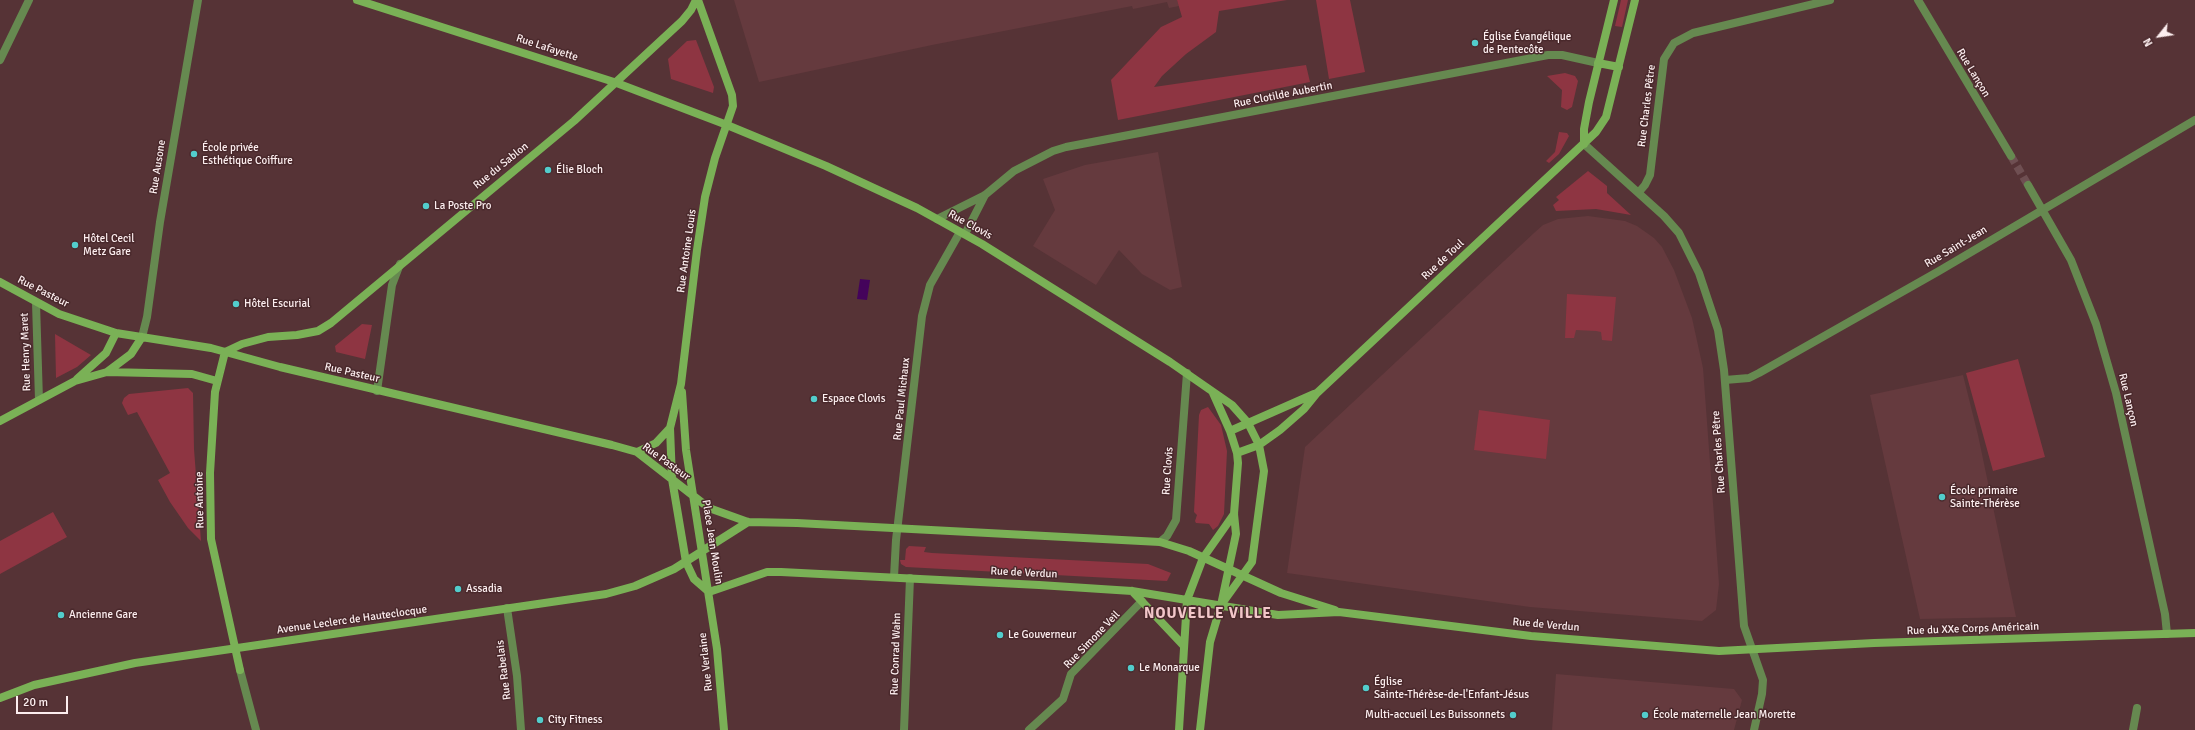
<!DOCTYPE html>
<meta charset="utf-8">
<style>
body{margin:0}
#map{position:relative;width:2195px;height:730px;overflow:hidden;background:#563336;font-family:Signika,sans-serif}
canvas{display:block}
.north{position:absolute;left:2139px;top:16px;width:40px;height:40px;-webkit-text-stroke:3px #4a292c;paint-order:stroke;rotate:240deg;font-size:11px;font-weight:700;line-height:16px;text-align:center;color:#fceeef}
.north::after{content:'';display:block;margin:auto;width:14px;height:18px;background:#fceeef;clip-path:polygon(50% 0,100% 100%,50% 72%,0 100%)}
.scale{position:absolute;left:16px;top:696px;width:52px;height:18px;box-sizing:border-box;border:2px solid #fceeef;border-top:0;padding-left:5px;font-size:12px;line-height:14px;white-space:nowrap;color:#fceeef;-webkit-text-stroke:3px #4a292c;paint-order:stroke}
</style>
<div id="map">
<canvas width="2195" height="730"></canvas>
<div class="north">N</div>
<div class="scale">20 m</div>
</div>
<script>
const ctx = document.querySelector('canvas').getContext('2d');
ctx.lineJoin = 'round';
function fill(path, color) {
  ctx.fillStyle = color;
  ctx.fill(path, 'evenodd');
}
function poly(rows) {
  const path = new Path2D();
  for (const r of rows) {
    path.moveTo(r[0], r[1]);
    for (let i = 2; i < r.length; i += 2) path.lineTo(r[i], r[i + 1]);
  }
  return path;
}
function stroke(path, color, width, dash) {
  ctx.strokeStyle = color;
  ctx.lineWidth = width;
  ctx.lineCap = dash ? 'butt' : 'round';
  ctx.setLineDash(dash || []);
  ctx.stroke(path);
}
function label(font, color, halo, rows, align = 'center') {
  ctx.font = font + ' Signika,sans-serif';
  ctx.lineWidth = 3;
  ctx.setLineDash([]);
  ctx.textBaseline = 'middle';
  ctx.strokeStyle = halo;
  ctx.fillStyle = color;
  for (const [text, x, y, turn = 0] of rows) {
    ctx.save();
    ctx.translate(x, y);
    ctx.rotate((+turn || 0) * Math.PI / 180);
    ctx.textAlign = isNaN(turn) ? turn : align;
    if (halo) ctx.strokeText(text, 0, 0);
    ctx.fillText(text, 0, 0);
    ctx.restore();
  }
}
const built = poly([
 [734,0,1177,0,1179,6,1169,8,1167,2,1133,9,1132,6,932,45,759,82],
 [1158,152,1182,287,1170,290,1142,274,1119,250,1096,285,1033,246,1055,210,1043,179,1085,165],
 [1588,216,1625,221,1637,226,1654,238,1662,247,1674,270,1692,318,1703,368,1719,584,1716,610,1702,621,1530,607,1287,573,1305,447,1534,233,1543,225,1558,219],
 [1963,375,1978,435,2016,617,1920,619,1870,395],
 [1556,674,1734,689,1742,700,1734,730,1552,730]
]);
const green = poly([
 [1177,0,1287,0,1219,11,1216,32,1186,54,1162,76,1154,87,1306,65,1310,82,1118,120,1111,80,1161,27,1182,17],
 [1316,0,1350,0,1365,72,1329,79],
 [1621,0,1628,0,1622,27,1615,26],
 [696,40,714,87,713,93,671,79,668,59,687,41],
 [1565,73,1575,76,1578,81,1572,107,1567,110,1561,107,1562,90,1547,76],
 [1559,132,1567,133,1569,136,1559,154,1549,163,1546,161,1555,152],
 [1588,171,1607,186,1607,193,1631,215,1596,209,1556,211,1553,205,1559,200,1556,197],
 [1567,294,1616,297,1612,341,1602,340,1601,332,1596,331,1576,330,1574,338,1565,338],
 [362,324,372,325,365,359,336,352,335,346],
 [55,334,91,355,77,367,56,378],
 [2018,359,2045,457,1993,471,1966,373],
 [188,388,193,393,194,449,201,541,188,528,170,502,158,480,170,473,137,412,128,415,122,403,124,398,129,394],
 [1208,407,1221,425,1227,451,1224,514,1218,526,1213,530,1209,524,1196,523,1195,521,1197,515,1194,512,1199,415,1201,410],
 [1479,410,1550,420,1546,459,1474,450],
 [53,512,67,537,0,574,0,541],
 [909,546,926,547,924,552,932,553,1148,564,1171,573,1167,581,906,567,901,564,900,560,905,560,906,549]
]);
const water = poly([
 [860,279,870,280,867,300,857,299]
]);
const streetTunnel = poly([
 [2011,156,2028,185]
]);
const street = poly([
 [1918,0,2011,156],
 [0,60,29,0],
 [1584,144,1664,216,1679,233,1699,273,1718,330,1724,370,1744,626,1763,680,1762,694,1754,730],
 [2028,185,2071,260,2096,324,2116,393,2165,614,2167,634],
 [1639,192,1645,185,1650,175,1664,59,1674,43,1693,33,1830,0],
 [937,219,985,195,1014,171,1053,151,1066,147,1548,55,1562,55,1598,63],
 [965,234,985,195],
 [36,303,39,400],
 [142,337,147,317,160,222,198,0],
 [1725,380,1749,378,1759,373,1939,271,2195,120],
 [377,391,392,285,400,264],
 [1160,542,1167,536,1176,520,1187,373],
 [894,577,896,540,922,316,930,285,960,232],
 [507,608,517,676,521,730],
 [240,670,256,730],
 [904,730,910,578],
 [1029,730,1063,699,1071,674,1142,601],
 [2133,730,2137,708]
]);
const secondary = poly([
 [357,0,614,82,727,125,826,166,917,208,982,244,1170,362,1232,405,1248,423,1259,445,1264,471,1252,562,1221,605],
 [1598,63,1619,67],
 [1584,144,1584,129,1589,102,1614,0],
 [0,282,59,314,116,333,211,348,280,367,612,445,637,452,709,508,748,522,797,523,1160,542,1189,551,1281,593,1335,610],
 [225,352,242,344,268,337,297,335,318,331,331,323,574,121,682,21,691,10,696,0],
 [225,352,215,392,210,473,211,539,240,670],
 [107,372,192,374,217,381],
 [77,379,106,353,116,333],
 [682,392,686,450,717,649,724,730],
 [0,421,75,381,107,372,131,354,142,337],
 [670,428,672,479,686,562,694,579,709,592],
 [1230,431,1314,394],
 [637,452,656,443,670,428,681,384,697,250,705,197,715,158,733,106,732,95,698,0],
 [1237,453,1259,445,1280,430,1304,409,1317,393,1596,132,1606,117,1635,0],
 [1132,591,1183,645],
 [709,592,767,572,781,572,1039,585,1132,591,1278,615,1339,612,1531,636,1719,651,1874,643,2195,633],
 [0,698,34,685,135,663,606,594,635,586,674,569,748,522],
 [1179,730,1187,600,1203,558,1234,514],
 [1200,730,1210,642,1221,605,1236,534,1234,514,1238,463,1237,453,1230,431,1213,393]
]);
const markers = [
 [1475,43,4,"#52cdcc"],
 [194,154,4,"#52cdcc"],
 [548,170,4,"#52cdcc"],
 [426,206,4,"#52cdcc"],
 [75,245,4,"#52cdcc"],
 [236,304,4,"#52cdcc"],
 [814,399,4,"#52cdcc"],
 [1942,497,4,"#52cdcc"],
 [458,589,4,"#52cdcc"],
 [61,615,4,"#52cdcc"],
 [1000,635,4,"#52cdcc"],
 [1131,668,4,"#52cdcc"],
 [1366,688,4,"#52cdcc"],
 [1513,715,4,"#52cdcc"],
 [1645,715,4,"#52cdcc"],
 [540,720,4,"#52cdcc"]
];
const poiNames = [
 ["Église Évangélique",1483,37],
 ["de Pentecôte",1483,50],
 ["École privée",202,148],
 ["Esthétique Coiffure",202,161],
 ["Élie Bloch",556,170],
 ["La Poste Pro",434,206],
 ["Hôtel Cecil",83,239],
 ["Metz Gare",83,252],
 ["Hôtel Escurial",244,304],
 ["Espace Clovis",822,399],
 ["École primaire",1950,491],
 ["Sainte-Thérèse",1950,504],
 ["Assadia",466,589],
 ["Ancienne Gare",69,615],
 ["Le Gouverneur",1008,635],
 ["Le Monarque",1139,668],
 ["Église",1374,682],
 ["Sainte-Thérèse-de-l'Enfant-Jésus",1374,695],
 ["Multi-accueil Les Buissonnets",1505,715,"right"],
 ["École maternelle Jean Morette",1653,715],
 ["City Fitness",548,720]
];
const streetNames = [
 ["Rue Lafayette",547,48,18],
 ["Rue Lançon",1973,73,59],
 ["Rue Clotilde Aubertin",1283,95,-11],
 ["Rue Charles Pêtre",1647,106,-83],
 ["Rue du Sablon",501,166,-39],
 ["Rue Ausone",158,167,-81],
 ["Rue Clovis",970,225,29],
 ["Rue Saint-Jean",1956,247,-31],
 ["Rue Antoine Louis",687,251,-82],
 ["Rue de Toul",1443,260,-43],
 ["Rue Pasteur",43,292,27],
 ["Rue Henry Maret",26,352,-92],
 ["Rue Pasteur",352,373,13],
 ["Rue Paul Michaux",902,399,-84],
 ["Rue Lançon",2128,400,77],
 ["Rue Charles Pêtre",1719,452,-94],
 ["Rue Pasteur",666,462,36],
 ["Rue Clovis",1168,471,-86],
 ["Rue Antoine",200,500,-91],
 ["Place Jean Moulin",712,542,81],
 ["Rue de Verdun",1024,573,3],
 ["Avenue Leclerc de Hauteclocque",352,620,-8],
 ["Rue de Verdun",1546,625,5],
 ["Rue du XXe Corps Américain",1973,629,-2],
 ["Rue Simone Veil",1092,640,-46],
 ["Rue Conrad Wahn",896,654,-88],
 ["Rue Verlaine",706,662,-96],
 ["Rue Rabelais",504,670,-97]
];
const districtNames = [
 ["NOUVELLE VILLE",1208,614]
];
fill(built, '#653a3e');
fill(green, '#8e3542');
fill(water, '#44035b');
stroke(streetTunnel, '#6f4f52', 8, [8, 4]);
stroke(street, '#668950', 8);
stroke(secondary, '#7ab156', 8);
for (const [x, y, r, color] of markers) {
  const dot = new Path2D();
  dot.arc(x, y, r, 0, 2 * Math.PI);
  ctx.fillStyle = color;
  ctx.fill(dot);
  stroke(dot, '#4a292c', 1.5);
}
label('11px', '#fceeef', '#4a292c', poiNames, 'left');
label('11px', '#fceeef', '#4a292c', streetNames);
ctx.letterSpacing = '1px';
label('bold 15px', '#f2c6c9', '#4a292c', districtNames);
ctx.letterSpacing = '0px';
</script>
